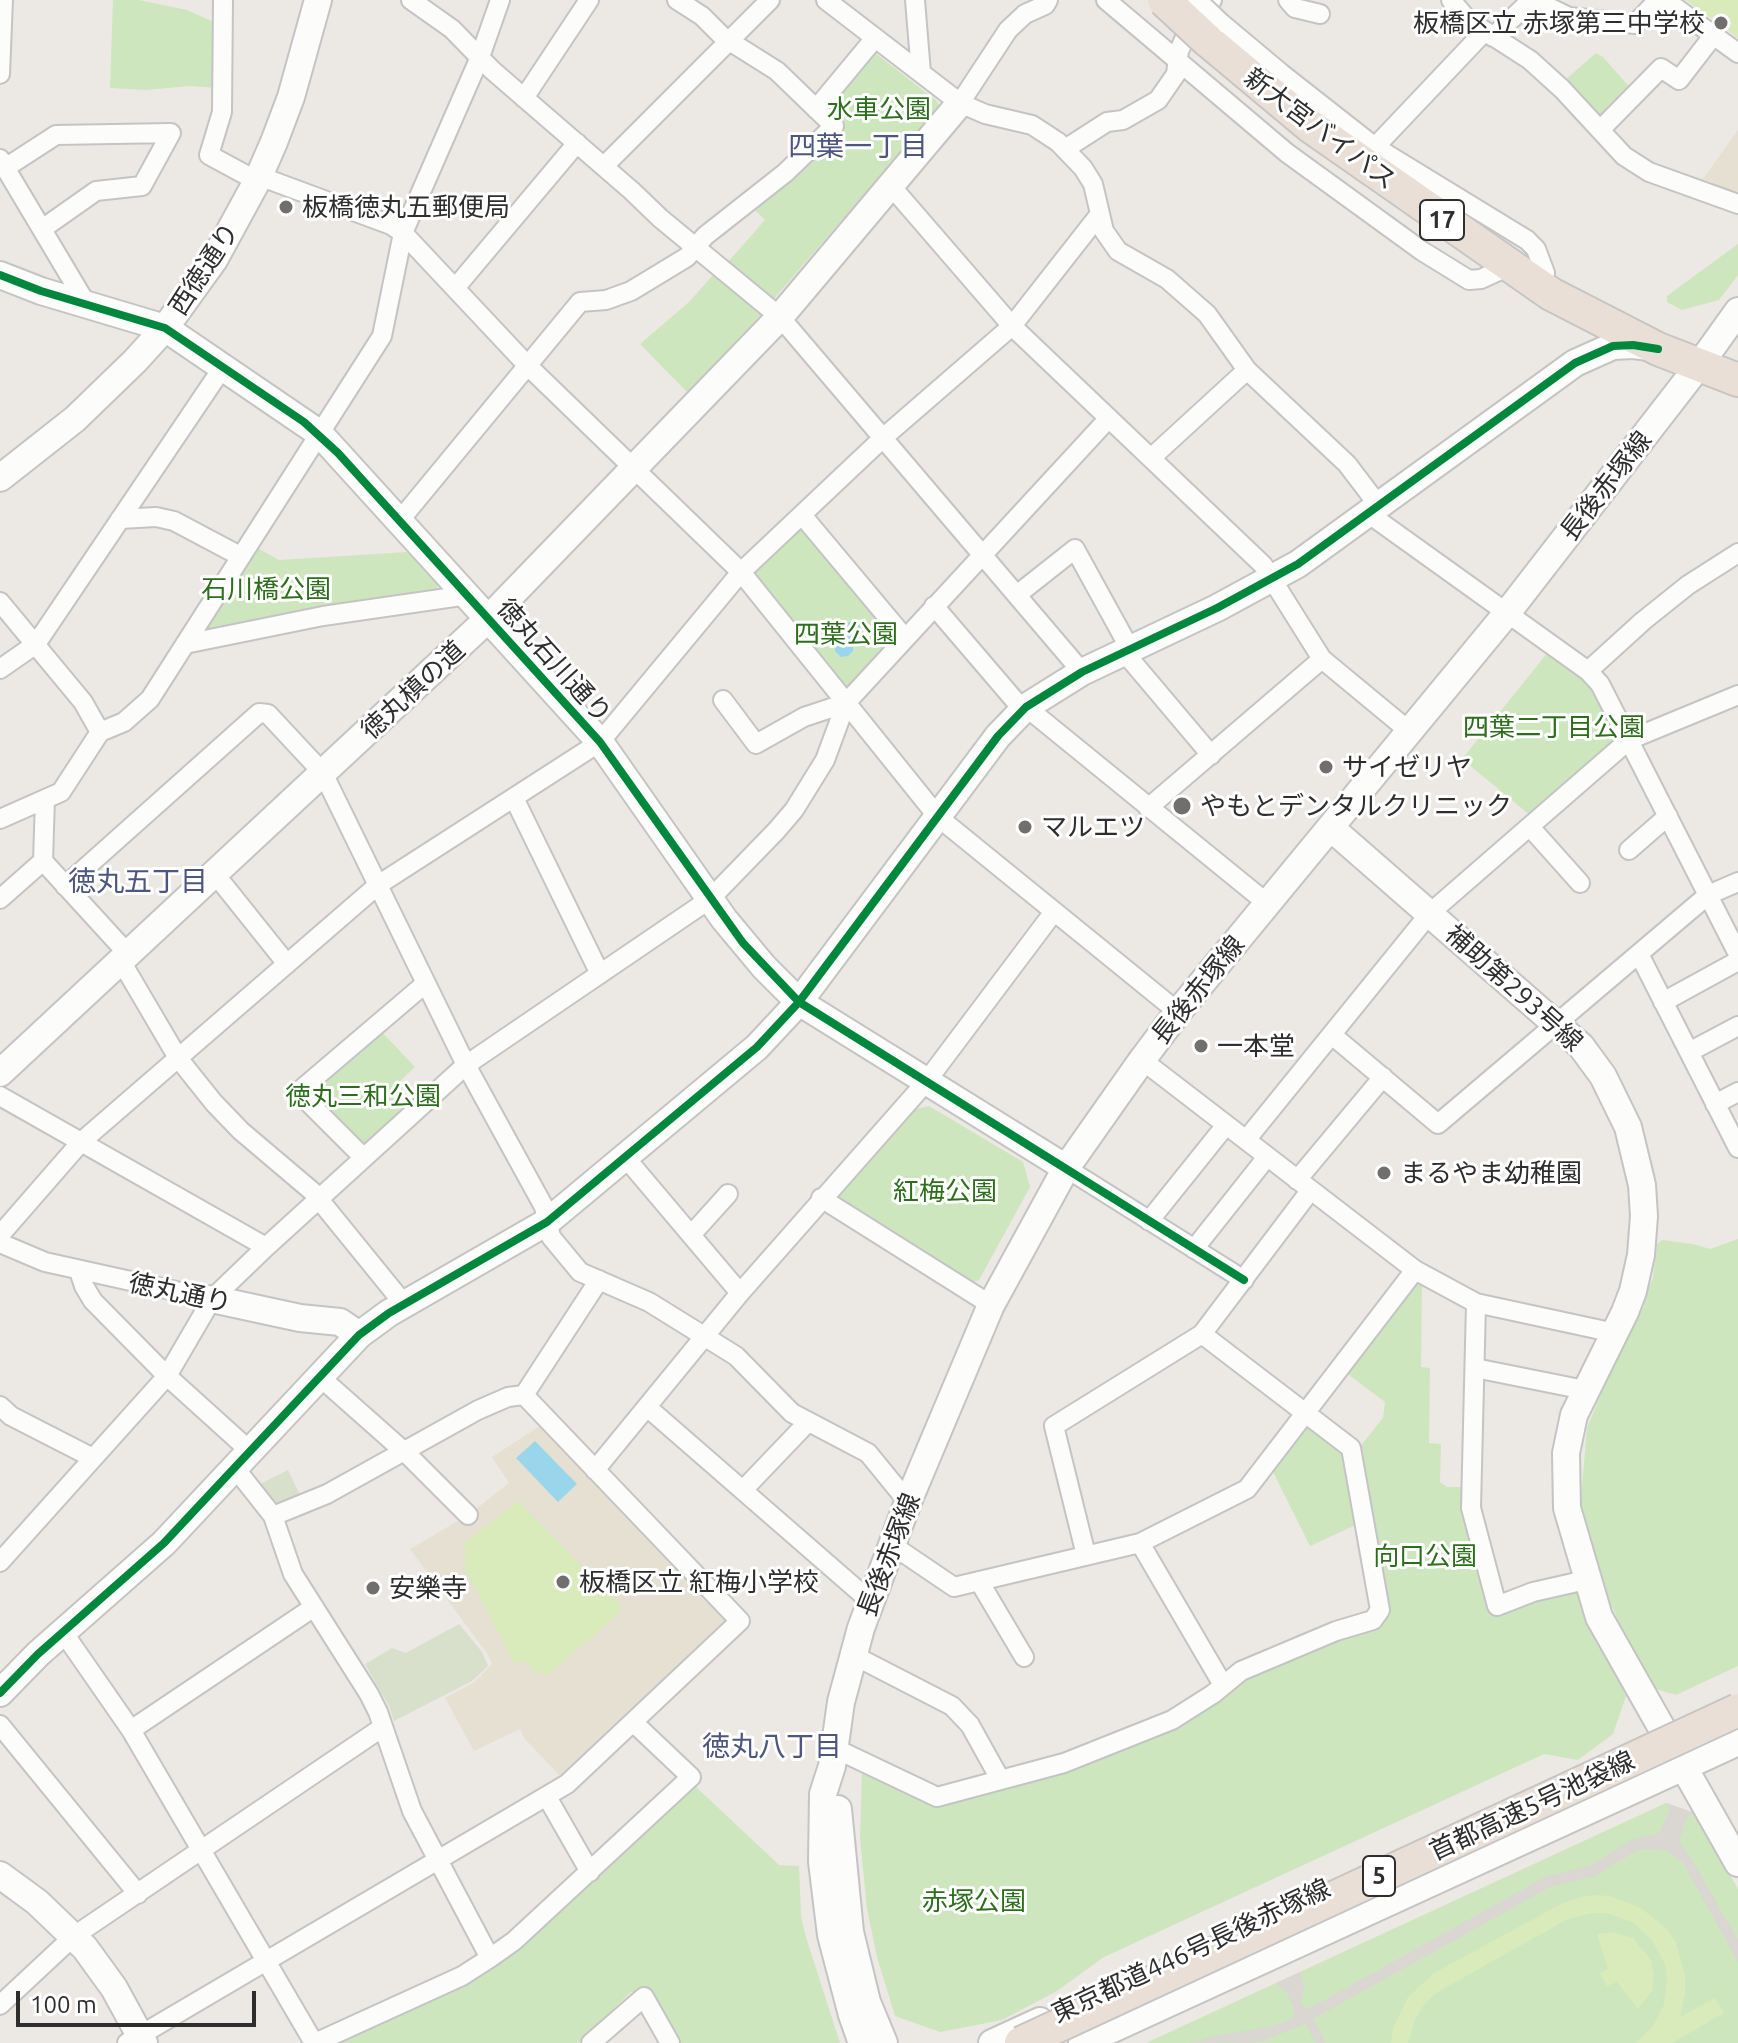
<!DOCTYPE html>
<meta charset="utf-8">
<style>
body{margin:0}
#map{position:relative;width:1738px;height:2043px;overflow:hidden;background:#ece8e4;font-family:Ubuntu,sans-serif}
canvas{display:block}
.scale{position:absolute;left:16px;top:1991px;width:240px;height:36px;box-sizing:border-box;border:4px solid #2e2e2e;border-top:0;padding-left:10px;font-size:24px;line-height:28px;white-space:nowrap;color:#2e2e2e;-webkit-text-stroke:6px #fff;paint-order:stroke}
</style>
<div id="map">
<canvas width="1738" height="2043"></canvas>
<div class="scale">100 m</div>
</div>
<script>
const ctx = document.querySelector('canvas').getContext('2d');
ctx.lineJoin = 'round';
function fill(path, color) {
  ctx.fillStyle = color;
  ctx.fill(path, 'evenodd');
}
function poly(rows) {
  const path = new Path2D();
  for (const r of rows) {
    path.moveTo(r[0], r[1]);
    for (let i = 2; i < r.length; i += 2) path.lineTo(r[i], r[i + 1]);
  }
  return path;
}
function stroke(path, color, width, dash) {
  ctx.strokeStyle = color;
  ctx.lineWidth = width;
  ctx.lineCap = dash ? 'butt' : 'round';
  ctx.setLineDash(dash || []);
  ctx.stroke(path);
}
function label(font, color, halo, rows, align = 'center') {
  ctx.font = font + ' Ubuntu,"Noto Sans JP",sans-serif';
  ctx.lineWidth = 6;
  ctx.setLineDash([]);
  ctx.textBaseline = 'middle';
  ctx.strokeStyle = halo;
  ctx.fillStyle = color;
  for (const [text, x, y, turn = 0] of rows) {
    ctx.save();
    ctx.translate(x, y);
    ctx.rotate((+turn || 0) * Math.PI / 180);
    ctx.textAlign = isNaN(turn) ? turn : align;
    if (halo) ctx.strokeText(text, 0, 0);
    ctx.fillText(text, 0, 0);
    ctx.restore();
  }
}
const education = poly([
 [1738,130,1738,194,1703,179],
 [543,1424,724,1615,724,1628,562,1778,524,1738,520,1729,474,1751,445,1698,473,1683,492,1664,488,1655,410,1549,468,1515,509,1483,492,1457]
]);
const green = poly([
 [113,0,139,0,187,10,218,24,218,88,190,86,146,90,110,88],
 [874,52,938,102,939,107,772,301,727,263,765,220,752,207,831,139,827,105],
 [1596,53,1603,57,1633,91,1605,116,1598,117,1564,81],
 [1738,244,1738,275,1719,300,1682,310,1667,302,1667,296],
 [714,274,762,314,687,392,640,344,689,302],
 [799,528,808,530,892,631,893,640,851,686,840,686,756,578,756,570],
 [254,546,279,560,408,552,438,585,436,594,210,634,205,625],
 [1549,651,1593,688,1617,733,1616,742,1531,816,1462,759],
 [381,1031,415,1067,397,1084,415,1103,368,1145,359,1146,312,1098,313,1088],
 [929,1106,1023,1162,1030,1187,979,1280,971,1283,840,1201,837,1194,911,1110],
 [1738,1239,1738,1666,1676,1695,1656,1689,1630,1646,1602,1585,1580,1512,1587,1428,1609,1375,1644,1306,1645,1295,1653,1278,1657,1244,1662,1240,1693,1244,1710,1249],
 [1415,1282,1422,1283,1421,1367,1430,1368,1429,1443,1441,1444,1440,1482,1447,1487,1465,1487,1484,1583,1494,1615,1533,1600,1576,1591,1581,1607,1602,1642,1626,1696,1613,1734,1578,1760,1544,1754,1104,1957,1057,1991,1002,2020,940,2032,895,2016,877,1957,867,1909,860,1838,862,1767,920,1795,1003,1788,1244,1677,1337,1639,1376,1627,1358,1449,1383,1418,1385,1402,1345,1372],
 [1311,1425,1343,1452,1358,1524,1310,1546,1271,1468,1303,1426],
 [694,1785,779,1865,799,1866,801,1916,805,1934,840,2043,674,2043,651,1995,631,1992,578,2043,334,2043,458,1985],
 [1666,1803,1695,1813,1738,1889,1738,2043,1146,2043]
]);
const cemetery = poly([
 [288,1470,301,1497,278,1505,260,1484],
 [459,1624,482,1652,488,1666,472,1681,394,1721,389,1706,365,1664,392,1648,406,1653]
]);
const pitch = poly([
 [1686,0,1738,0,1738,38],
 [518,1501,620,1605,620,1613,547,1676,542,1671,537,1674,526,1661,515,1664,465,1570,464,1543],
 [1593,1895,1610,1896,1641,1908,1667,1929,1676,1943,1685,1976,1685,1993,1680,2017,1715,1998,1724,2013,1672,2043,1636,2043,1652,2027,1664,2005,1667,1978,1665,1964,1652,1940,1632,1922,1606,1913,1592,1913,1566,1920,1443,1989,1431,1997,1422,2008,1415,2020,1408,2043,1391,2043,1393,2028,1408,1997,1434,1973,1559,1905,1577,1898],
 [1612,1932,1633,1938,1651,1960,1654,1976,1652,1991,1638,2009,1617,1982,1607,1986,1600,1974,1608,1968,1597,1934]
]);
const plaza = poly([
 [1666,1803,1695,1813,1697,1816,1691,1815,1687,1817,1679,1841,1691,1858,1738,1940,1738,1962,1683,1863,1665,1850,1645,1849,1636,1851,1595,1876,1550,1887,1313,2019,1326,2043,1316,2043,1305,2024,1260,2042,1189,2043,1215,2036,1270,2027,1284,2022,1294,2017,1294,2009,1287,1993,1276,1983,1300,1972,1304,1987,1301,2003,1306,2008,1310,2008,1545,1877,1591,1865,1632,1840,1659,1833,1670,1810,1668,1805,1664,1804]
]);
const water = poly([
 [860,622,860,635,854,640,853,651,848,656,841,657,835,651,835,623],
 [535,1441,577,1484,558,1502,516,1458]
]);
const street = poly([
 [223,0,222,112,209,155,257,181],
 [411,0,452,29,492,70,632,191,660,218,780,317,1082,672],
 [826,0,960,103,985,114,1032,125,1058,142,1083,168,1093,184,1104,231,1118,251,1167,279,1207,314,1247,370,1347,464,1379,506],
 [915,0,921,73],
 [1106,0,1287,153,1422,251,1469,280,1481,279,1509,266],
 [1288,0,1295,8,1320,14],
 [1451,0,1468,20,1530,60,1562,89,1624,156,1649,172,1738,204],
 [1665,0,1738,53],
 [1221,23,1282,74,1375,147,1527,240,1536,249,1545,273],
 [1493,37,1527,4,1538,2,1569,17,1635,24,1658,0],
 [0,74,3,0],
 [524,98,589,0],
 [960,103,1008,30,1025,14,1045,5,1048,0],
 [816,109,875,38],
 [1600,130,1661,68,1679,80,1713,36],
 [1375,147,1484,32],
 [1065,149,1107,122,1123,120,1158,100,1176,74,1179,51,1187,33,1212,0],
 [0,159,87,305],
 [604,166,770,0],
 [5,168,56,135,171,133,142,186,96,191,42,229],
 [259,176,391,225,403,233,528,366,741,572,938,817,1178,1012],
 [891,186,1012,326,1263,565,1322,659,1409,731],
 [456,287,577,143],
 [1151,458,1247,370],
 [1369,514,1588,671,1600,684,1738,954],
 [802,515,905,638],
 [120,519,156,517,174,521,240,556],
 [400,520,580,302,606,300,631,291,687,257,705,236,785,173,834,126,777,71,723,37,702,16,677,0],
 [1018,594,1075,549,1130,649],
 [0,602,83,702,100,732],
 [934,606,1023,710],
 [185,644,323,616,468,595],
 [1124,652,1211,755],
 [0,669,36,644,223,367],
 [1588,671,1643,621,1688,585,1738,553],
 [723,700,756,744,804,717,846,703],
 [1026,707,1268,904],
 [514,798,600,974],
 [1148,808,1322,659],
 [0,819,61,792,100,732,124,722,150,699,382,336,403,233,480,57,500,0],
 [1530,827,1580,883],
 [1629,850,1668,816],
 [43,861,128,954],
 [215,874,287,964],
 [65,886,259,713,268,714,323,773,466,1065,544,1207,551,1237,580,1272,649,1302,736,1356,792,1413,868,1453,908,1502],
 [0,899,43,861,45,799],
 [1639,954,1738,1148],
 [121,961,178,1058,214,1103,241,1131,313,1192,404,1304],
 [1663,1002,1738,961],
 [1332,1035,1438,1124,1708,895,1738,882],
 [1689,1052,1738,1026],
 [1142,1060,1415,1270,1476,1303,1615,1333],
 [0,1096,266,1247],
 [1715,1104,1738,1092],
 [1246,1140,1430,913,1629,740,1738,695],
 [625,1157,740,1293],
 [364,1158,298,1092,426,983],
 [1066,1168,1244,1280],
 [1297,1180,1383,1077],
 [821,1198,991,1305],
 [1149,1221,1226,1125],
 [0,1235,81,1142,378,885,600,742,741,572,884,437,1012,326,1099,215],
 [691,1235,728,1194],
 [0,1243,45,1262,212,1299],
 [1194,1249,1267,1157],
 [79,1271,84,1286,93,1301,167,1376,250,1451],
 [1476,1303,1471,1508,1497,1606,1533,1592,1586,1580],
 [1475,1368,1585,1390],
 [320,1377,408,1455,468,1515],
 [0,1406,11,1416,93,1458],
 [647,1407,870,1601],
 [235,1468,273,1516,293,1574,369,1694,378,1712,412,1811,490,1958],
 [595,1470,740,1293,926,1082,1053,913],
 [743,1490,807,1423],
 [273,1516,327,1494,478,1410,508,1397,524,1395],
 [1140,1543,1223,1685],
 [892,1545,954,1587,1140,1543,1247,1489,1415,1270],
 [1086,1555,1054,1426,1202,1334,1310,1191],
 [0,1562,167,1376,212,1299,266,1247,466,1065,710,899,776,831,794,810,825,760,846,703,1109,418],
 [979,1581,1024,1657],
 [63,1632,131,1730,314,2043],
 [853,1655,952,1706,970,1725,1000,1779],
 [0,1725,138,1894],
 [131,1730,314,1607],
 [834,1748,937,1797,1064,1763,1172,1720,1213,1694,1241,1671,1336,1631,1373,1620,1380,1610,1351,1448,1202,1334],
 [547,1797,590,1872],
 [0,2005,74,1936,383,1727],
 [127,2043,567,1784,740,1621,524,1395,599,1280],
 [315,2043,462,1976,490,1958,514,1941,691,1777,634,1723],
 [591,2043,644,1997,670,2043]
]);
const secondary = poly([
 [0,275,41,291,165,328,319,433,600,742,724,919,764,967,799,1002,1066,1168],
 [0,478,75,419,135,361,165,328,214,260,257,181,274,142,291,97,318,0],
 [1331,828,1581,1046,1603,1076,1628,1127,1642,1185,1644,1216,1641,1255,1633,1291,1625,1312,1574,1415,1566,1453,1567,1508,1599,1617,1738,1863],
 [0,1073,489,618,780,317,960,103],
 [212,1299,300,1318,340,1322,359,1335],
 [0,1693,38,1654,164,1543,359,1335,389,1313,547,1222,757,1047,799,1002,998,736,1026,707,1082,672,1217,608,1298,564,1575,363,1613,346,1633,345,1650,347],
 [838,1809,850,1932,867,2002,884,2043],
 [0,1875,37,1902,85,1948,114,1988,144,2043],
 [862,2043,852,2015,831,1935,822,1862,823,1794,832,1766,841,1702,861,1628,908,1502,991,1305,1066,1168,1142,1060,1178,1012,1507,613,1700,364,1738,311],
 [992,2043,1040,2021],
 [1082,2043,1738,1742]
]);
const highway = poly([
 [1207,40,1310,126,1551,294,1658,349,1738,380]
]);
const streetBridge = poly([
 [1197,0,1221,23]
]);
const highwayBridge = poly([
 [1164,0,1207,40],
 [1021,2043,1738,1710]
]);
const cycleway = poly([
 [0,275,41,291,165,328,304,422,338,453,600,742,743,943,799,1002,1244,1280],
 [0,1693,38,1654,164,1543,359,1335,389,1313,547,1222,757,1047,799,1002,998,736,1026,707,1082,672,1217,608,1298,564,1575,363,1613,346,1633,345,1658,349]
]);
const markers = [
 [1721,23,8,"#706f6e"],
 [286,207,8,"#706f6e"],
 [1326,767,8,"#706f6e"],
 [1182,806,10,"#706f6e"],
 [1025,827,8,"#706f6e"],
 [1201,1046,8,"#706f6e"],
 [1384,1173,8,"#706f6e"],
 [563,1582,8,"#706f6e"],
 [373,1588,8,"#706f6e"]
];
const shields = [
 [1442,220,44],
 [1379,1876,32]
];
const shieldNames = [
 ["17",1442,220],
 ["5",1379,1876]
];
const poiNames = [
 ["板橋区立 赤塚第三中学校",1705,23,"right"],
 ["板橋徳丸五郵便局",302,207],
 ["サイゼリヤ",1342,767],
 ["やもとデンタルクリニック",1200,806],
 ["マルエツ",1041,827],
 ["一本堂",1217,1046],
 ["まるやま幼稚園",1400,1173],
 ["板橋区立 紅梅小学校",579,1582],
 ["安樂寺",389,1588]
];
const parkNames = [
 ["水車公園",879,109],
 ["石川橋公園",266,589],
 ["四葉公園",846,634],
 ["四葉二丁目公園",1554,727],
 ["徳丸三和公園",363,1096],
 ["紅梅公園",945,1191],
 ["向口公園",1425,1556],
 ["赤塚公園",974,1901]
];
const streetNames = [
 ["新大宮バイパス",1320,129,37],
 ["西徳通り",204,269,-57],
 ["長後赤塚線",1606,486,-52],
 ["徳丸石川通り",554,661,48],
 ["徳丸槙の道",413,690,-43],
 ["補助第293号線",1514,988,42],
 ["長後赤塚線",1198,990,-51],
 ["徳丸通り",180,1293,12],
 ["長後赤塚線",889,1555,-69],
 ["首都高速5号池袋線",1532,1806,-25],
 ["東京都道446号長後赤塚線",1191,1951,-25]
];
const neighbourhoodNames = [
 ["四葉一丁目",858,147],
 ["徳丸五丁目",138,882],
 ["徳丸八丁目",772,1747]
];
fill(education, '#e6e0d3');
fill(green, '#cee6be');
fill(cemetery, '#d8e0cc');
fill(pitch, '#d9eabb');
fill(plaza, '#dad6d2');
fill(water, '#99d6ec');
stroke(street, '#c5c4c5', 22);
stroke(secondary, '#c5c4c5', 30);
stroke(highway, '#c6c5c4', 36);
stroke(street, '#fcfcfb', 18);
stroke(secondary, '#fcfcfb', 26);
stroke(highway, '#eadfd6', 32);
stroke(streetBridge, '#c5c4c5', 22, []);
stroke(highwayBridge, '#c6c5c4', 36, []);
stroke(streetBridge, '#fcfcfb', 18);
stroke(highwayBridge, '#eadfd6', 32);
stroke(cycleway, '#00873e', 8);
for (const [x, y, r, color] of markers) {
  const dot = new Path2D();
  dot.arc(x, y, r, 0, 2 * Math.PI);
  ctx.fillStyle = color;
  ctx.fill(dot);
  stroke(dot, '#fff', 3);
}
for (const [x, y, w] of shields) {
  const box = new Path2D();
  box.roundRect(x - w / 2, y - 20, w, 40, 6);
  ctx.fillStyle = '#fff';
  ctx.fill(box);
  stroke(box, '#2e2e2e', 2);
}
label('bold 24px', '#2e2e2e', null, shieldNames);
label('26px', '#2e2e2e', '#fff', poiNames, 'left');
label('26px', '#2c6e1b', '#fff', parkNames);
label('26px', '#2e2e2e', '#fff', streetNames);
label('28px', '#4d5680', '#fff', neighbourhoodNames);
</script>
